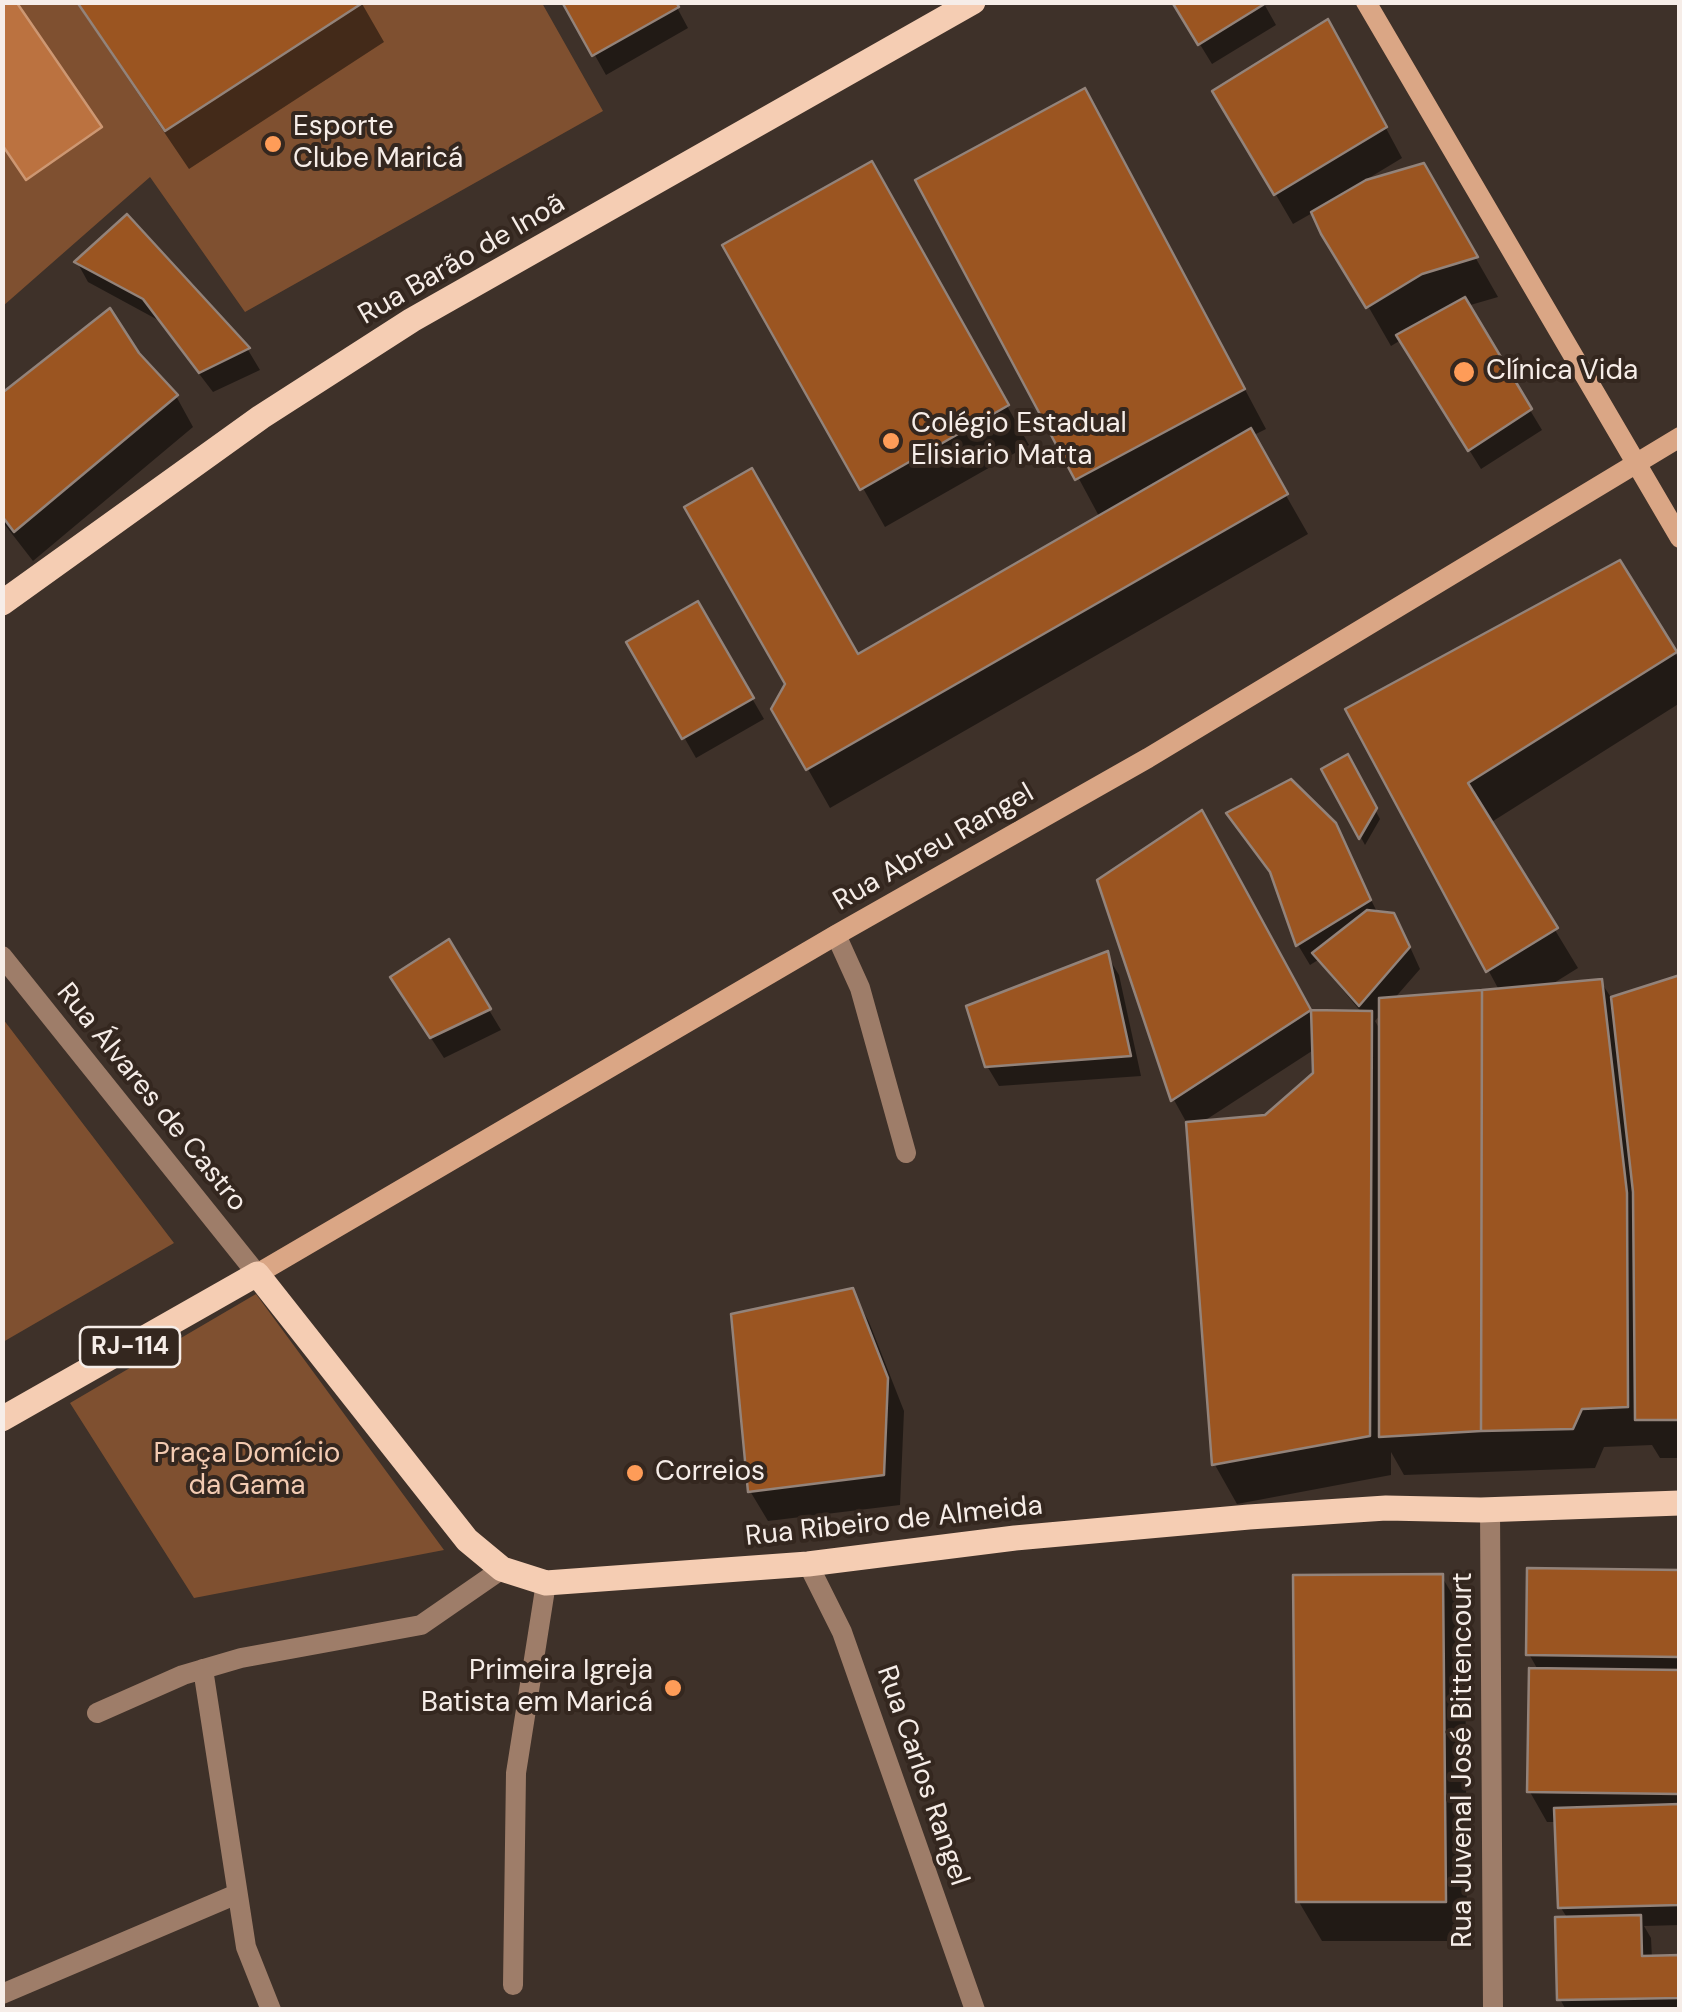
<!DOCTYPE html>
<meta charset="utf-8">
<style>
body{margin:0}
#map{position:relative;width:1682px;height:2012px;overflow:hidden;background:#3e3129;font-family:"DM Sans",sans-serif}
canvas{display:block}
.frame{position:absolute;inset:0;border:5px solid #f6ede8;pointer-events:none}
</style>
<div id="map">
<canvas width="1682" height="2012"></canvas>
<div class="frame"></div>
</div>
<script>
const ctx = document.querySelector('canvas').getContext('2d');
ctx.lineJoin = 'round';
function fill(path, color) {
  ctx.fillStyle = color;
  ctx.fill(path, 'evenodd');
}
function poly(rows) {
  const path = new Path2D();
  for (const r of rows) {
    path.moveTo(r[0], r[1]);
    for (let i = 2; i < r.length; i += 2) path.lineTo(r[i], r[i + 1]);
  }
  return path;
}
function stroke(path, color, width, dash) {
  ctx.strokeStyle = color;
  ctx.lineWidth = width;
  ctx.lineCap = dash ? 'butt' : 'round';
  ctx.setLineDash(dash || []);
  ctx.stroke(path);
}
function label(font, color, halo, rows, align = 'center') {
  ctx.font = font + ' "DM Sans",sans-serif';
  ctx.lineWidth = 8;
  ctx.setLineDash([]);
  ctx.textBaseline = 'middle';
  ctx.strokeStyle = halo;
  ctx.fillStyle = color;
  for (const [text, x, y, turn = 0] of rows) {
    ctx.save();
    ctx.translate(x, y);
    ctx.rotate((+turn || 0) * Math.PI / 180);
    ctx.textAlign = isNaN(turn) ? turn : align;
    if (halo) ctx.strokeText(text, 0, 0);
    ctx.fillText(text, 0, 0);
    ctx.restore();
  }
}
const green = poly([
 [3,3,542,3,603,111,245,312,150,177,3,306],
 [3,1019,174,1243,3,1342,2,1342],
 [256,1294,444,1550,194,1598,70,1403]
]);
const water = poly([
 [2,3,17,3,102,127,26,180,3,146,2,3]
]);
const shadow = poly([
 [76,2,361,2,384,42,189,169],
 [565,2,674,2,688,28,606,75],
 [1174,2,1263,2,1276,25,1212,64],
 [1345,52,1402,158,1364,181,1423,166,1498,297,1467,306,1542,430,1481,469,1401,340,1391,346,1314,212,1293,224,1216,92],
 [1107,130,1266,429,1252,436,1308,534,830,808,774,709,857,657,1100,518,919,181],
 [893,203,1029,445,885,527,726,246],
 [126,217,248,350,260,370,213,392,158,320,88,282,77,262],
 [137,354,176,396,193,427,33,561,2,521,2,396],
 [1619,563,1680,661,1680,703,1490,823,1578,968,1549,986,1601,982,1612,999,1680,978,1680,1458,1660,1458,1652,1445,1604,1447,1595,1468,1404,1475,1391,1452,1391,1475,1237,1504,1215,1465,1189,1127,1174,1100,1099,881,1219,844,1311,1012,1362,1013,1318,960,1310,965,1298,945,1275,880,1229,814,1334,825,1378,914,1405,936,1420,969,1393,1000,1499,990,1348,710],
 [1382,1013,1382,1033,1375,1021],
 [1315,1049,1316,1074,1266,1118,1201,1123],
 [697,604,764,719,696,758,630,643],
 [1347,758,1380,819,1365,845,1324,770],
 [448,942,501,1030,444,1058,405,998],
 [1107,955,1119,975,1141,1076,999,1086,987,1066],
 [852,1291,869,1322,904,1411,900,1505,768,1521,750,1491],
 [1680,1573,1680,1925,1644,1926,1651,1938,1652,1959,1680,1958,1680,2010,1566,2010,1560,1999,1568,1919,1561,1908,1557,1822,1547,1822,1530,1792,1538,1670,1529,1654],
 [1442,1577,1465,1616,1467,1941,1322,1941,1299,1902]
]);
const building = poly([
 [77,2,364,2,165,131,77,2],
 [562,2,676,2,679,7,592,56,562,2],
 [1172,2,1266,2,1266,3,1198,45,1172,2],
 [1328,19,1387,127,1274,195,1212,91,1328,19],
 [1085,88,1245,389,1075,480,915,180,1085,88],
 [872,161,1009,405,860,490,722,245,872,161],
 [1424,163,1478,257,1422,274,1366,308,1321,234,1311,212,1366,180,1424,163],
 [127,214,250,348,199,373,143,299,74,262,127,214],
 [1465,297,1532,409,1468,451,1396,335,1465,297],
 [110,308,139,353,178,395,14,532,2,516,2,393,110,308],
 [1251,428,1288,494,806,770,771,709,785,684,684,507,752,468,858,654,1251,428],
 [1620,560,1677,652,1468,783,1558,928,1486,972,1345,709,1620,560],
 [698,601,754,698,682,739,626,642,698,601],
 [1348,754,1377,808,1359,839,1321,769,1348,754],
 [1291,779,1336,823,1371,900,1296,946,1270,872,1226,813,1291,779],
 [1202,810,1311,1010,1171,1101,1097,880,1202,810],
 [1367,910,1394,913,1410,947,1359,1006,1312,953,1367,910],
 [449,939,491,1009,430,1038,390,977,449,939],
 [1108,951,1131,1056,985,1067,966,1006,1108,951],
 [1680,975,1680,1420,1635,1420,1633,1192,1611,997,1680,975],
 [1602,979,1627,1193,1628,1407,1582,1409,1573,1429,1481,1431,1482,990,1602,979],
 [1482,990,1481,1431,1379,1437,1379,998,1482,990],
 [1311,1010,1372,1011,1370,1436,1212,1465,1186,1122,1265,1115,1313,1073,1311,1010],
 [853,1288,888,1378,884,1475,748,1492,731,1314,853,1288],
 [1527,1568,1680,1570,1680,1657,1526,1655,1527,1568],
 [1443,1574,1446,1902,1296,1902,1293,1575,1443,1574],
 [1529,1668,1680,1670,1679,1794,1527,1792,1529,1668],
 [1680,1804,1680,1905,1558,1908,1554,1808,1680,1804],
 [1641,1915,1642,1956,1680,1955,1680,1998,1557,2000,1555,1917,1641,1915]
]);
const lane = poly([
 [836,935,860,988,906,1153],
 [203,1669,246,1947,271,2010],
 [97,1713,183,1675,241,1658,421,1625,502,1569],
 [513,1985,516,1773,546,1583],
 [2,1994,237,1894]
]);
const street = poly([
 [2,956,257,1274],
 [1490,1509,1493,2010],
 [808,1564,842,1632,975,2010]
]);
const secondary = poly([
 [1366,2,1680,538],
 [257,1274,836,935,1148,758,1680,437]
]);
const primary = poly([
 [2,603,261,417,412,320,973,2],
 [2,1419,257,1274,467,1540,502,1569,546,1583,808,1564,1015,1538,1249,1517,1386,1508,1481,1510,1680,1503]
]);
const markers = [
 [273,144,10,"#fe9c58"],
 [1464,372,12,"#fe9c58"],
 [891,441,10,"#fe9c58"],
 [635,1473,10,"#fe9c58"],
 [673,1688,10,"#fe9c58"]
];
const shields = [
 [130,1347,100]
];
const shieldNames = [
 ["RJ-114",130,1347]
];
const poiNames = [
 ["Esporte",293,128],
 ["Clube Maricá",293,160],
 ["Clínica Vida",1486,372],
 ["Colégio Estadual",911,425],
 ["Elisiario Matta",911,457],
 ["Correios",655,1473],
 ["Primeira Igreja",653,1672,"right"],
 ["Batista em Maricá",653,1704,"right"]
];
const streetNames = [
 ["Rua Barão de Inoã",462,260,-30],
 ["Rua Abreu Rangel",934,848,-30],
 ["Rua Álvares de Castro",151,1098,51],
 ["Rua Ribeiro de Almeida",894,1522,-6],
 ["Rua Juvenal José Bittencourt",1464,1760,-90],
 ["Rua Carlos Rangel",922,1776,71]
];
const parkNames = [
 ["Praça Domício",247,1455],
 ["da Gama",247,1487]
];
fill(green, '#7f5030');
fill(water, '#bb7240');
stroke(water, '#cd9772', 2.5);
fill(shadow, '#0007');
fill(building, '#9b5521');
stroke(building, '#93837a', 2.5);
stroke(lane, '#9e7d69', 20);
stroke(street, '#9e7d69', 20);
stroke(secondary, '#daa685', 20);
stroke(primary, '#f5cdb3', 25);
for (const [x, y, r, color] of markers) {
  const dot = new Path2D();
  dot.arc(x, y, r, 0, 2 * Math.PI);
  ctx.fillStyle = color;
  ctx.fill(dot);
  stroke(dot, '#34271f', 4);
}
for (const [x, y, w] of shields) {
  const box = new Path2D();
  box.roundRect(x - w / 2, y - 20, w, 40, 8);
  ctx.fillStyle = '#34271f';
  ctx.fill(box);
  stroke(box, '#f6ede8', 2.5);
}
label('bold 25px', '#f6ede8', null, shieldNames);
label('28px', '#f6ede8', '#34271f', poiNames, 'left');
label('28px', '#f6ede8', '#34271f', streetNames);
label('28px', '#f3cbb2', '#34271f', parkNames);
</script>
